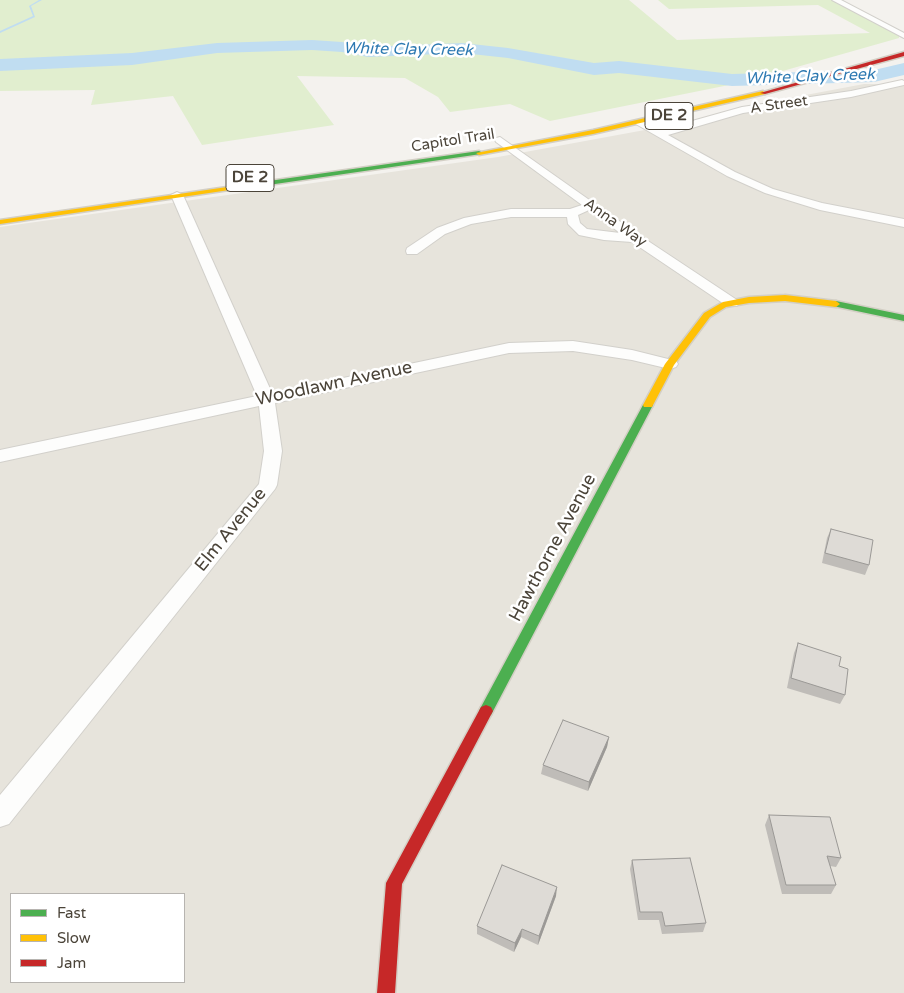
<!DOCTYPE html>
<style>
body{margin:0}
#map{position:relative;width:904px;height:993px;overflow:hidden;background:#f4f2ee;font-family:"Varela Round",sans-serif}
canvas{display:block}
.legend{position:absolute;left:10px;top:893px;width:175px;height:90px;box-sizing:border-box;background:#fff;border:1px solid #b7b4b0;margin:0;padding:6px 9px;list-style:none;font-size:15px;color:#4b4439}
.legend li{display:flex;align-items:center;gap:10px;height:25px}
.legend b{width:25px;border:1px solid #b7b4b0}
</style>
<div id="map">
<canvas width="904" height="993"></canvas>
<ul class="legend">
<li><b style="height:6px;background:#4caf50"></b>Fast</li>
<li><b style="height:6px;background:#ffc107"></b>Slow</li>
<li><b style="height:6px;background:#c62828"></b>Jam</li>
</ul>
</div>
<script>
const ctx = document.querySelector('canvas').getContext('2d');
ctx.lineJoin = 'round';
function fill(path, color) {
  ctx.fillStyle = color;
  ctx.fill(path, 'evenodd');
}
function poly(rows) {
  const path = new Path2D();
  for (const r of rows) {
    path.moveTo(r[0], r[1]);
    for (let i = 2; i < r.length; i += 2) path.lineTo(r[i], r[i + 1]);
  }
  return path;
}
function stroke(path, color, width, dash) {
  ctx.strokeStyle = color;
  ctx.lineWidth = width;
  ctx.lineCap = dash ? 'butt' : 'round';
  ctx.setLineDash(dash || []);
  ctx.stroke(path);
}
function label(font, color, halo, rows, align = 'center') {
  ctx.font = font + ' "Varela Round",sans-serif';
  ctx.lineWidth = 5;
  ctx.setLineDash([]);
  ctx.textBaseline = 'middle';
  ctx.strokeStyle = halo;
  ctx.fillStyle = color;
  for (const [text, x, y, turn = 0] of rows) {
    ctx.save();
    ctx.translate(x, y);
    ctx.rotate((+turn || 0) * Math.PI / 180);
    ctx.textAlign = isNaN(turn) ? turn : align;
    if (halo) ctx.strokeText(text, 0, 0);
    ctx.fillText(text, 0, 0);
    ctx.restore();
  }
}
const residential = poly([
 [864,84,904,84,904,993,0,993,0,227,498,157,672,125,795,97],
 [11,894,184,894,184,982,11,982]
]);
const green = poly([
 [0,0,629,0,677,40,870,33,818,5,669,9,658,0,832,0,899,34,899,38,744,82,550,121,510,104,450,112,438,97,405,78,297,76,334,125,202,145,173,96,91,105,95,90,0,91]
]);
const stream = poly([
 [39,0,42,0,31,6,35,17,0,33,0,31,33,16,29,6,39,0]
]);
const river = poly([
 [312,40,342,42,368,47,462,43,508,48,594,63,619,61,732,74,874,70,904,63,904,75,874,82,732,86,619,73,594,75,508,58,462,53,368,57,342,52,312,50,217,53,132,65,0,71,0,59,132,53,217,43,312,40]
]);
const street = poly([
 [832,0,841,0,904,33,904,38,832,0],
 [902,80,904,81,904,85,851,97,743,113,668,135,735,172,773,189,822,203,904,219,904,227,820,210,765,193,727,176,634,123,635,121,643,121,660,130,742,107,851,91,902,80],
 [500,137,639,235,737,300,739,303,737,306,727,306,632,242,604,240,579,235,568,224,567,217,511,217,471,224,445,234,417,254,407,254,406,251,407,248,437,228,464,218,511,209,570,209,582,205,496,142,495,140,496,138,500,137],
 [589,210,620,233,587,229,580,223,578,215,589,210],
 [177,192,183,195,272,393,509,343,573,341,632,350,676,361,678,364,676,367,670,369,632,360,573,351,509,353,275,403,282,451,277,485,275,489,9,824,0,827,0,795,259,484,264,451,259,406,0,462,0,450,257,396,171,195,177,192]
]);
const fast = poly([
 [479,151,481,152,481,154,234,190,231,188,234,186,479,151],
 [836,301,904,315,904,321,833,306,833,302,836,301],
 [648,402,653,405,491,715,486,717,481,715,479,711,481,707,643,405,648,402]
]);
const slow = poly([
 [763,91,765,94,593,134,479,155,476,153,593,130,763,91],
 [234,186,236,187,236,189,0,224,0,220,234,186],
 [785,295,836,301,840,304,836,307,785,301,749,303,726,307,710,317,674,365,652,407,644,407,643,405,665,364,704,313,723,302,749,297,785,295]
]);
const jam = poly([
 [904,52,904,56,765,94,760,93,904,52],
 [486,705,491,707,493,711,402,884,395,993,377,993,386,883,481,707,486,705]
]);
const wall = poly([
 [831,529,869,565,865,575,822,563,827,538],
 [798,643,839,666,845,695,840,704,787,688,794,653],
 [609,737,607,747,588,791,541,774,543,765],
 [769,815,841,858,836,867,830,866,836,885,831,894,782,894,765,825],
 [632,860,706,923,703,932,662,934,659,920,638,920,630,869],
 [556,896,538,945,521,937,514,952,477,934,477,926]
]);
const shadedWall = poly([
 [609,737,607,747,588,791,589,782],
 [557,887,556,896,538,945,539,936],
 [522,929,521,937,514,952,515,943]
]);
const building = poly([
 [831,529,873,540,869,565,825,553,831,529],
 [798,643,841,657,839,666,848,669,845,695,791,678,798,643],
 [563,720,609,737,589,782,543,765,563,720],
 [769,815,830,817,841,858,827,856,836,885,786,885,769,815],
 [690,858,706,923,665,926,662,912,640,912,632,860,690,858],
 [502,865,557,887,539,936,522,929,515,943,477,926,502,865]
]);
const farStreetnames = [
 ["A Street",779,105,-8],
 ["Capitol Trail",453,141,-9],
 ["Anna Way",615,223,35]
];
const farWaternames = [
 ["White Clay Creek",408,50,1],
 ["White Clay Creek",810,77,-2]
];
const shields = [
 [669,116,48],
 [250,178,48]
];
const shieldNames = [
 ["DE 2",669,116],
 ["DE 2",250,178]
];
const streetNames = [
 ["Woodlawn Avenue",334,384,-12],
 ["Elm Avenue",231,530,-51],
 ["Hawthorne Avenue",553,548,-62]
];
fill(residential, '#e7e4dc');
fill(green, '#e1eecf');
fill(stream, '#c0ddf1');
fill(river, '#c0ddf1');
stroke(street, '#d2d0cb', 2);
stroke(fast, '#d3cfc5', 3);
stroke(slow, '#d3cfc5', 3);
stroke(jam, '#d3cfc5', 3);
fill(street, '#fdfdfc');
fill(fast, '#4caf50');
fill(slow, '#ffc107');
fill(jam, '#c62828');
fill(wall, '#bfbcb8');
fill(shadedWall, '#9b9996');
fill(building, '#dedbd6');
stroke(building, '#9b9996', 1);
label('15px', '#4b4439', '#fff', farStreetnames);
label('italic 16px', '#2e7ab2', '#fff', farWaternames);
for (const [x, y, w] of shields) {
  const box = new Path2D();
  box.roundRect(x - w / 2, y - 13.5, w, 27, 4);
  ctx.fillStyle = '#fff';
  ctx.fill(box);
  stroke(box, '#4b4439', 1);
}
label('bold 16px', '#4b4439', null, shieldNames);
label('18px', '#4b4439', '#fff', streetNames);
</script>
